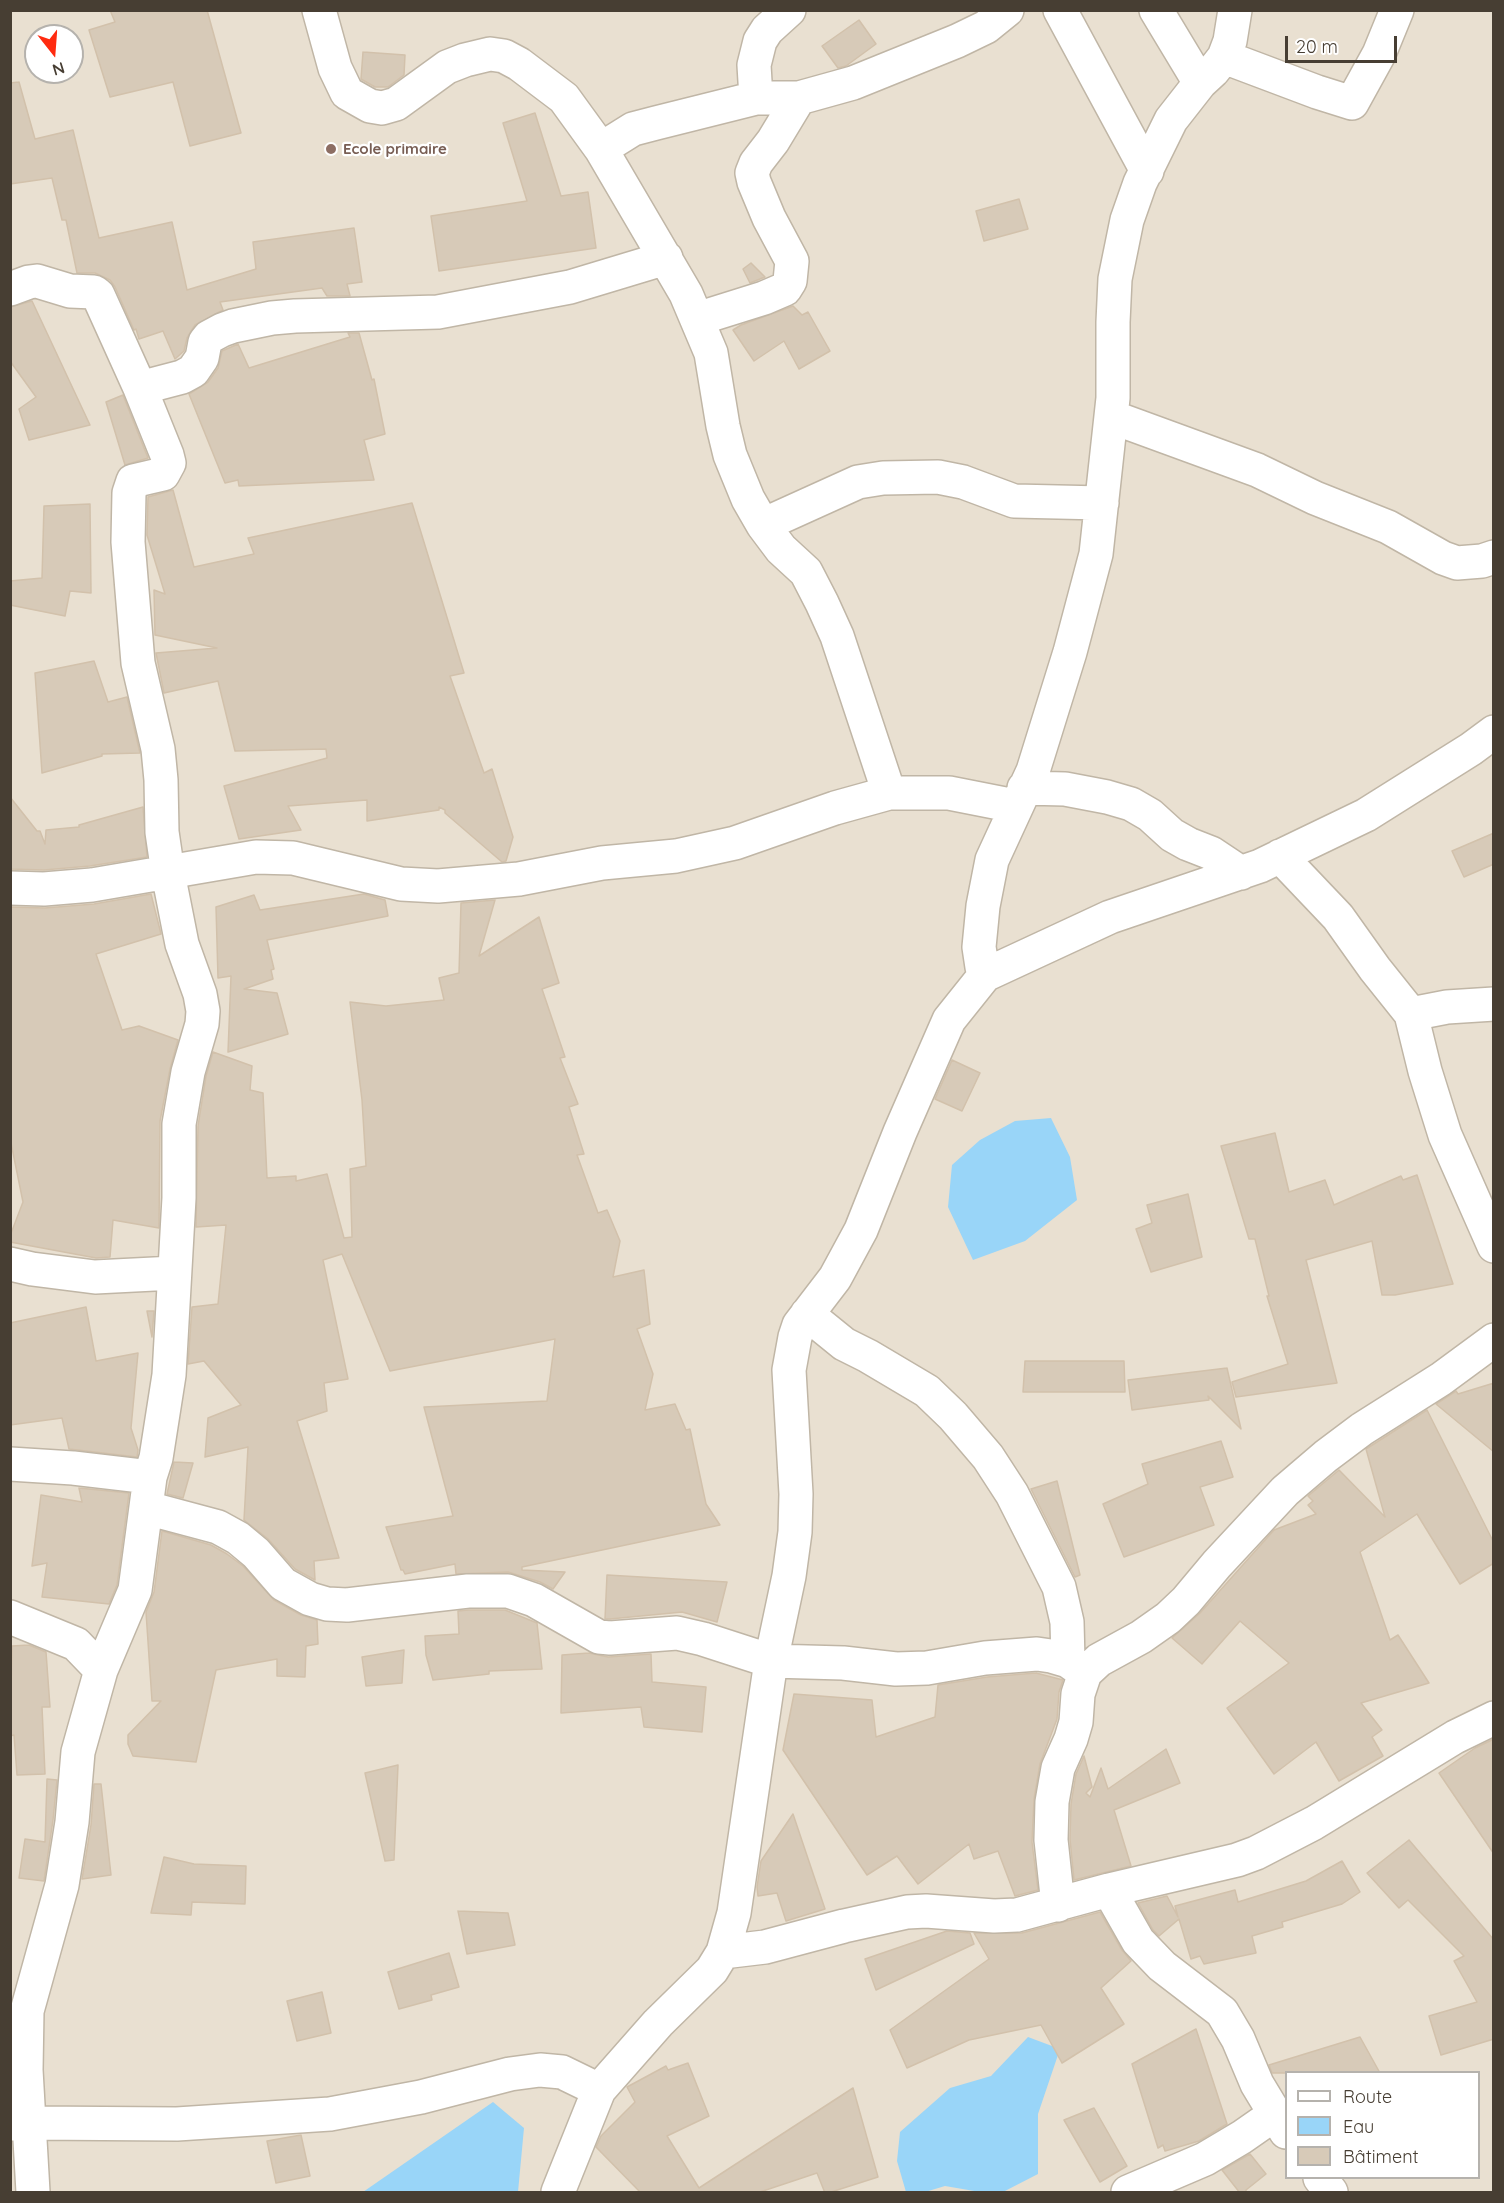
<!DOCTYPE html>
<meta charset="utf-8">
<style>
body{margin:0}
#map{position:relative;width:1504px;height:2203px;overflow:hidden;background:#f4efe4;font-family:Quicksand,sans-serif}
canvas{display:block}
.frame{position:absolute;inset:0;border:12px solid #473e33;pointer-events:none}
.legend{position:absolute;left:1285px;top:2071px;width:195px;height:108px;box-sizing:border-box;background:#fff;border:2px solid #b5b2ad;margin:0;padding:8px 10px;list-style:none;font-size:18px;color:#473e33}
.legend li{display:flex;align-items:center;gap:12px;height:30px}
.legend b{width:30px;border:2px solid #b5b2ad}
.north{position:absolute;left:24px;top:24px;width:60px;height:60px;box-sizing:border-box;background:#fff;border:2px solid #b5b2ad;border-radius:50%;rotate:163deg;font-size:16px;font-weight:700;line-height:24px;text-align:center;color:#473e33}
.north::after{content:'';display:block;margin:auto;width:21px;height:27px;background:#ff2b10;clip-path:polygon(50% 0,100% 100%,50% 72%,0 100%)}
.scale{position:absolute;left:1285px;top:36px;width:112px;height:27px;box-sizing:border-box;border:3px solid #473e33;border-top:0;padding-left:8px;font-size:18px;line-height:21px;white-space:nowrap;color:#473e33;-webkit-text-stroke:4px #fff;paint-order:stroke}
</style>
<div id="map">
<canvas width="1504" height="2203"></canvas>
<div class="frame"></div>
<ul class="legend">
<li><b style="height:8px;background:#fff"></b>Route</li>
<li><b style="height:16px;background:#99d5f8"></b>Eau</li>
<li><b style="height:16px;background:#d7cab8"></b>Bâtiment</li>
</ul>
<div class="north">N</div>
<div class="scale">20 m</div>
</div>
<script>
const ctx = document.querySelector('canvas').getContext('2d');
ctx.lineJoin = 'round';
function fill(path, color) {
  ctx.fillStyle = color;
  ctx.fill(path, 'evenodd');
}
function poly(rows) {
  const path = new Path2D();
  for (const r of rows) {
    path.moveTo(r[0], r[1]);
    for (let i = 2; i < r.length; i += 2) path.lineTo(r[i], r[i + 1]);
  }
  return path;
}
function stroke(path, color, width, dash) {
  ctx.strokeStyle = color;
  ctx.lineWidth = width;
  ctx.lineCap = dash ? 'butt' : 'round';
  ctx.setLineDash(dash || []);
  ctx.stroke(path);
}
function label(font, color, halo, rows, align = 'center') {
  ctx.font = font + ' Quicksand,sans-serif';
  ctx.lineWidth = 4.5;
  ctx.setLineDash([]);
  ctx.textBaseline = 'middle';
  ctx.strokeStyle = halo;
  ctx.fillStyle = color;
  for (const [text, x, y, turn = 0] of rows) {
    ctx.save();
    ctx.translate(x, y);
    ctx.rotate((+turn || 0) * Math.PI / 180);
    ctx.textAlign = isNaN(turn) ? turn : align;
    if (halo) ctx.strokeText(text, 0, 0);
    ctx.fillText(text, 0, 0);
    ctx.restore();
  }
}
const residential = poly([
 [11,11,1493,11,1493,2192,11,2192],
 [36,36,72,36,72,72,36,72],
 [1286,2072,1478,2072,1478,2178,1286,2178]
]);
const water = poly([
 [1051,1118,1070,1157,1077,1200,1025,1241,973,1260,948,1207,952,1165,980,1140,1015,1121],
 [1028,2037,1060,2049,1038,2114,1038,2174,1003,2192,980,2192,945,2186,925,2192,906,2192,897,2161,900,2132,950,2088,991,2076],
 [493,2102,524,2128,518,2192,363,2192]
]);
const building = poly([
 [110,10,207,10,241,133,190,146,173,82,110,97,89,30,115,22,110,10],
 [859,20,876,44,846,66,838,68,822,46,859,20],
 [363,52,405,55,404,75,388,87,375,87,361,79,363,52],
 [19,82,35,139,73,130,99,238,172,222,187,290,256,269,253,242,354,228,362,282,347,284,350,296,327,296,322,288,220,302,223,310,195,325,187,338,184,351,175,359,163,331,139,339,136,329,134,330,115,287,110,280,95,273,77,273,66,220,62,220,52,178,10,184,10,83,19,82],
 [535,113,561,196,588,192,596,248,439,271,431,216,527,201,503,123,535,113],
 [1019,199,1028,229,984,241,976,211,1019,199],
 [751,263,765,277,750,283,743,269,751,263],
 [32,301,90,425,29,440,19,409,36,397,10,361,10,307,32,301],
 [793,306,802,315,808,312,830,351,799,369,784,341,754,361,733,330,741,325,793,306],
 [348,333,359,333,372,380,374,379,385,434,364,440,374,480,239,486,238,480,225,483,189,394,208,382,218,368,222,351,238,344,249,368,350,337,348,333],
 [123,395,148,458,125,465,106,402,123,395],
 [173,490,194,567,254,554,248,538,412,503,464,673,450,676,484,773,492,769,513,837,506,861,502,862,445,813,445,810,439,807,439,810,367,821,367,800,288,806,301,830,239,839,224,786,327,758,326,749,235,751,218,681,164,693,156,653,217,648,155,635,154,590,165,594,147,535,148,497,173,490],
 [90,504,91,593,70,591,65,616,10,605,10,581,42,578,44,506,90,504],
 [94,661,108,702,127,697,140,753,102,754,102,756,42,773,35,673,94,661],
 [10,797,37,831,40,831,45,844,46,830,79,827,79,825,143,807,147,857,90,866,44,870,10,869,10,797],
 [1494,833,1494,864,1464,877,1452,851,1494,833],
 [151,894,161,934,96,954,122,1030,139,1026,178,1040,170,1069,160,1121,159,1228,113,1220,110,1257,96,1258,10,1242,10,1236,23,1202,10,1138,10,907,45,908,94,904,151,894],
 [364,894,385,900,388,916,267,940,274,969,271,970,273,979,244,989,277,993,288,1034,228,1052,231,976,218,978,216,907,254,895,260,910,364,894],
 [495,900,479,956,539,917,559,983,542,989,565,1057,560,1058,578,1104,569,1107,584,1154,577,1155,598,1213,607,1210,620,1241,613,1277,644,1270,650,1324,637,1329,653,1374,645,1410,675,1404,686,1430,690,1429,706,1504,720,1525,522,1567,522,1570,565,1572,553,1589,540,1582,508,1572,456,1574,455,1564,405,1574,403,1570,401,1570,386,1527,453,1516,424,1407,547,1401,555,1339,390,1371,342,1254,323,1260,348,1379,324,1383,327,1411,297,1421,339,1558,314,1561,315,1580,295,1569,268,1539,244,1520,248,1447,205,1457,208,1418,241,1405,204,1361,188,1364,192,1307,218,1304,226,1225,196,1227,198,1126,206,1076,213,1052,252,1066,250,1090,263,1093,267,1178,296,1176,296,1181,327,1174,344,1238,352,1237,350,1169,366,1166,362,1100,350,1002,386,1006,444,1000,439,978,459,973,461,903,495,900],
 [952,1060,980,1073,962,1111,935,1099,952,1060],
 [1275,1133,1289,1192,1325,1180,1334,1205,1401,1176,1403,1180,1417,1175,1453,1284,1395,1295,1382,1295,1372,1241,1306,1260,1337,1383,1236,1397,1232,1382,1288,1364,1267,1296,1269,1296,1255,1239,1249,1239,1221,1146,1275,1133],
 [1188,1194,1202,1257,1151,1272,1136,1229,1152,1223,1147,1205,1188,1194],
 [86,1307,96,1361,138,1353,131,1428,138,1450,137,1457,69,1449,62,1418,10,1425,10,1323,86,1307],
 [147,1311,154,1311,152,1337,147,1311],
 [1025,1361,1124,1361,1125,1392,1023,1392,1025,1361],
 [1227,1368,1241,1429,1208,1396,1209,1400,1132,1410,1128,1380,1227,1368],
 [1494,1383,1494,1452,1436,1404,1456,1391,1458,1394,1494,1383],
 [1427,1410,1494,1543,1494,1563,1460,1584,1417,1514,1360,1552,1390,1640,1398,1635,1429,1683,1361,1703,1382,1730,1372,1737,1383,1756,1339,1781,1316,1742,1274,1774,1227,1708,1289,1663,1240,1621,1202,1664,1172,1638,1200,1613,1274,1530,1316,1514,1308,1505,1313,1501,1308,1496,1339,1470,1385,1517,1366,1449,1427,1410],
 [1221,1441,1233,1477,1200,1487,1214,1525,1124,1557,1103,1504,1148,1484,1142,1464,1221,1441],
 [174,1462,193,1463,183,1498,167,1494,174,1462],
 [1057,1481,1080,1575,1075,1577,1031,1489,1057,1481],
 [79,1488,129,1493,117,1585,109,1604,42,1597,47,1563,32,1566,41,1495,82,1502,79,1488],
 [162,1531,211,1545,227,1554,243,1566,274,1600,301,1615,317,1620,318,1644,306,1646,305,1677,277,1676,277,1659,216,1670,196,1762,133,1756,128,1744,128,1735,161,1701,152,1701,146,1612,154,1592,162,1531],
 [607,1575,727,1582,717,1622,682,1612,610,1619,605,1619,607,1575],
 [469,1610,505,1610,537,1623,542,1669,489,1671,489,1674,433,1680,426,1655,425,1636,459,1634,458,1611,469,1610],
 [29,1645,46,1652,50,1707,42,1707,45,1774,17,1775,14,1735,10,1736,12,1646,29,1645],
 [404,1650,402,1683,366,1686,362,1657,404,1650],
 [589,1653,608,1657,651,1654,652,1682,706,1687,702,1732,644,1727,641,1707,561,1713,562,1655,589,1653],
 [1036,1673,1063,1680,1059,1692,1057,1719,1040,1764,1034,1799,1032,1842,1038,1890,1015,1896,998,1851,974,1859,969,1844,918,1884,897,1856,867,1875,783,1750,794,1694,872,1700,876,1737,935,1717,938,1685,987,1677,1036,1673],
 [1494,1739,1494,1854,1439,1773,1475,1748,1494,1739],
 [1166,1749,1180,1783,1114,1810,1131,1866,1074,1880,1070,1839,1071,1804,1076,1774,1084,1756,1092,1787,1086,1793,1090,1797,1101,1768,1108,1789,1166,1749],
 [398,1765,394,1860,385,1861,365,1773,398,1765],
 [47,1779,57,1780,53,1820,44,1881,19,1878,25,1839,45,1842,47,1779],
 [94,1784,101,1784,111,1875,82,1879,91,1825,94,1784],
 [793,1814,825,1909,786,1921,777,1893,758,1896,757,1887,761,1861,793,1814],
 [1409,1840,1494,1940,1494,2039,1441,2055,1429,2016,1477,2002,1454,1961,1464,1956,1408,1900,1399,1908,1367,1873,1409,1840],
 [164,1857,194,1864,246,1866,245,1904,192,1902,191,1915,151,1913,164,1857],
 [1342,1861,1360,1892,1342,1904,1282,1922,1283,1927,1252,1936,1256,1953,1204,1964,1200,1956,1191,1959,1179,1919,1159,1936,1153,1930,1138,1903,1167,1896,1178,1917,1175,1906,1235,1890,1238,1902,1306,1881,1342,1861],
 [458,1911,508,1913,515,1945,467,1954,458,1911],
 [1100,1912,1122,1950,1131,1961,1101,1988,1124,2024,1062,2063,1041,2025,969,2040,907,2068,890,2030,989,1959,974,1933,1022,1933,1100,1912],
 [947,1931,970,1933,974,1944,876,1990,865,1959,947,1931],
 [449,1953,459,1987,431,1995,432,2000,399,2009,388,1972,449,1953],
 [322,1992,331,2033,297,2041,287,2001,322,1992],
 [1196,2029,1227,2124,1199,2141,1165,2151,1163,2145,1158,2148,1132,2064,1196,2029],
 [1360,2037,1380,2073,1272,2073,1269,2065,1360,2037],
 [688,2063,709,2116,667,2136,699,2188,853,2088,878,2177,828,2193,825,2193,817,2173,757,2193,641,2193,596,2147,601,2136,635,2102,627,2087,666,2066,668,2070,688,2063],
 [1094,2108,1127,2166,1100,2182,1064,2120,1094,2108],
 [301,2135,310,2176,276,2183,267,2141,301,2135],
 [1250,2154,1266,2174,1246,2190,1246,2193,1240,2193,1222,2170,1250,2154]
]);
const street = poly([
 [319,10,335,68,347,93,370,106,382,108,396,104,447,67,465,60,490,54,504,56,519,64,564,98,601,149,686,294,711,353,723,426,730,455,748,499,763,525,858,482,883,478,938,477,963,482,1014,501,1102,503],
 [1060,10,1147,171],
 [1156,10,1200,83],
 [1224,57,1317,92,1352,103,1379,54,1397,10],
 [756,98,754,65,760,41,767,30,789,10],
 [601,149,633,129,656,123,756,98,799,98,853,83,957,41,986,27,1007,10],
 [10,289,29,282,37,281,70,291,94,292,98,295,140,388,167,455,169,463,163,474,133,481,129,493,128,542,138,663,158,749,161,780,162,832,168,873,182,944,200,994,203,1011,202,1024,188,1072,179,1124,179,1198,169,1375,156,1458,150,1477,135,1590,101,1670,78,1752,72,1822,62,1885,27,2011,26,2070,33,2192],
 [697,319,764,298,785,289,790,281,792,261,769,218,754,182,752,173,756,163,773,141,799,98],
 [140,388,182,377,193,371,202,358,205,342,209,337,222,330,233,326,272,318,295,316,438,312,570,287,666,258],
 [1112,417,1257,470,1315,498,1388,527,1443,558,1457,563,1482,561,1494,557],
 [763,525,781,549,806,572,822,603,837,636,889,793],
 [1024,788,1065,789,1107,797,1131,804,1150,815,1172,835,1188,844,1211,853,1241,873],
 [1280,856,1338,917,1375,969,1411,1014,1425,1071,1445,1135,1494,1246],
 [10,888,44,889,92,885,256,857,293,858,401,884,438,886,519,879,602,863,676,856,735,843,835,808,889,793,949,793,1015,806],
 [985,975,1110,917,1260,866,1366,815,1471,749,1494,732],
 [1411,1014,1447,1007,1494,1004],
 [10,1264,32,1269,95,1277,174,1273],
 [807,1314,844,1344,868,1356,927,1391,953,1416,988,1457,1012,1494,1059,1587,1067,1622,1068,1661],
 [10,1464,73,1468,150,1477],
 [147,1508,218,1527,238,1538,256,1553,283,1584,310,1599,327,1604,347,1605,468,1591,508,1591,534,1600,599,1637,610,1638,677,1633,703,1639,771,1661,843,1663,896,1669,927,1668,985,1658,1037,1654,1051,1656,1068,1661,1085,1673],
 [10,1617,76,1644,101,1670],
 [1109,1890,1138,1941,1162,1966,1222,2012,1238,2039,1257,2084,1286,2132],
 [1058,1905,1051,1840,1052,1802,1058,1768,1071,1739,1076,1722,1078,1694,1085,1673,1099,1660,1141,1637,1168,1618,1186,1601,1217,1564,1285,1491,1326,1456,1362,1429,1441,1379,1494,1340],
 [723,1952,765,1947,844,1926,907,1912,926,1911,994,1916,1017,1915,1109,1890,1237,1860,1256,1853,1314,1823,1455,1737,1494,1718],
 [10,2124,29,2123,177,2124,330,2114,421,2097,510,2074,540,2070,562,2072,599,2090],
 [1320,2178,1331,2192],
 [558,2192,599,2090,658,2023,712,1970,723,1952,734,1913,771,1661,789,1576,795,1532,796,1494,789,1370,795,1337,799,1325,835,1278,861,1230,900,1132,949,1020,985,975,982,967,979,947,983,906,992,860,1033,771,1070,652,1096,554,1113,398,1113,322,1115,279,1127,220,1140,183,1171,120,1200,83,1213,71,1224,57,1230,41,1235,10],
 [1128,2192,1205,2159,1242,2137,1275,2114]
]);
const markers = [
 [331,149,6,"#8d6e63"]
];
const educationNames = [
 ["Ecole primaire",343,149]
];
fill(residential, '#e9e0d1');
fill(water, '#99d5f8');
fill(building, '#d7cab8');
stroke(building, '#d2c1ab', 1.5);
stroke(street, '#c0b6a6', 36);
stroke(street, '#fff', 33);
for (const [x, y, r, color] of markers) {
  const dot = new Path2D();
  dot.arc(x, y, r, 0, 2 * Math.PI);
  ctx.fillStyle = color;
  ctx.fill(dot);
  stroke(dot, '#fff', 2);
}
label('bold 15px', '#785e54', '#fff', educationNames, 'left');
</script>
